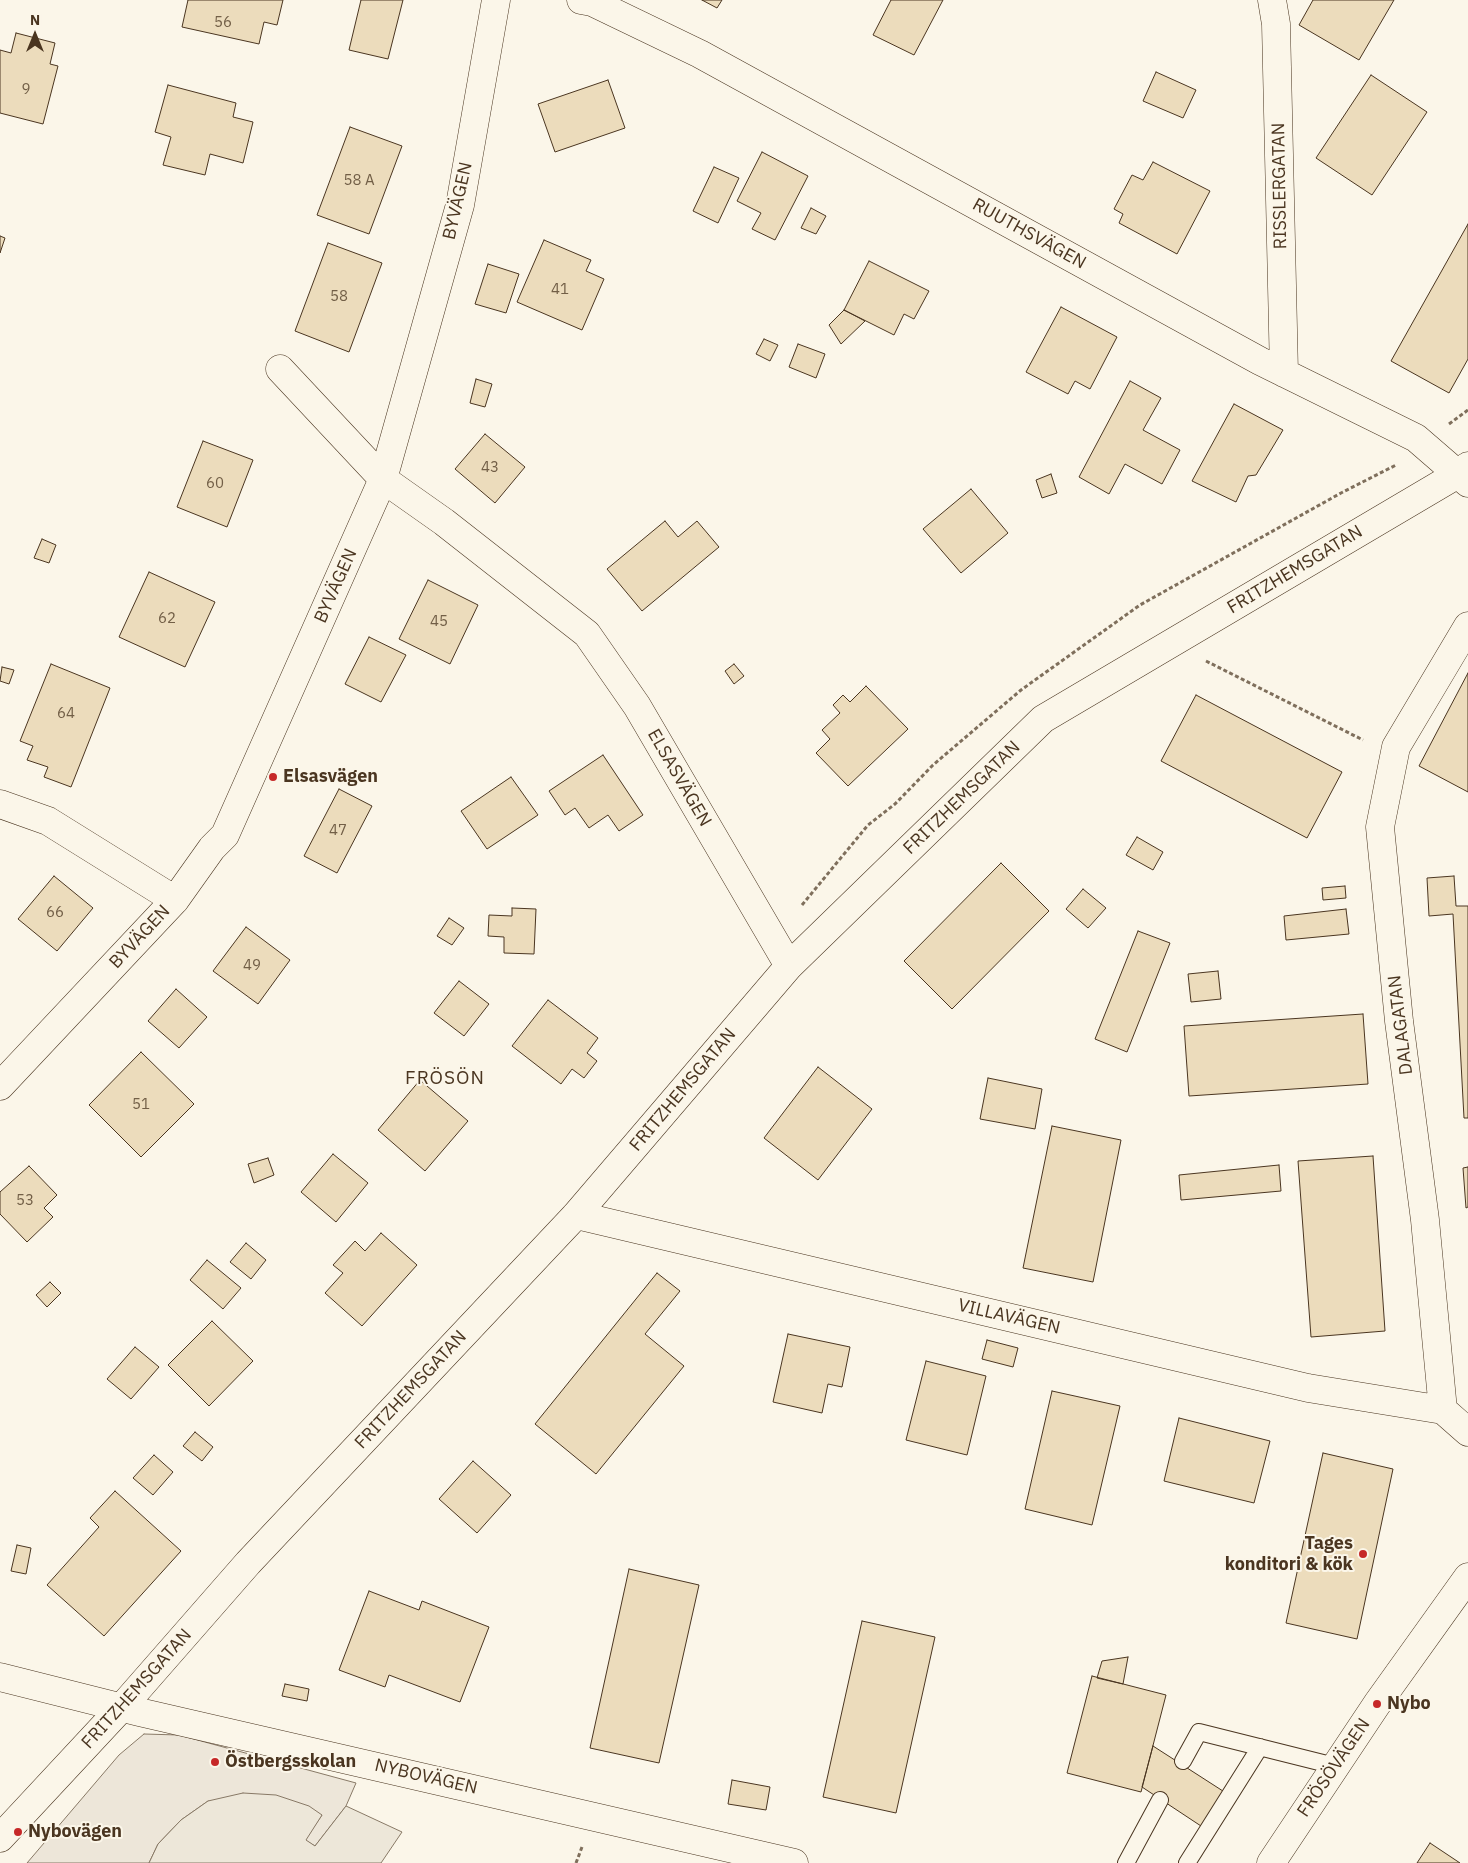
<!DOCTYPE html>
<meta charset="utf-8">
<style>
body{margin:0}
#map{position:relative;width:1468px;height:1863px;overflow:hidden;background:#fbf6e9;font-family:"IBM Plex Sans",sans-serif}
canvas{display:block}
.north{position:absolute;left:10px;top:10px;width:50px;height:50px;-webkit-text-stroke:4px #fbf6e9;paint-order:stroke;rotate:0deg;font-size:14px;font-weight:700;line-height:20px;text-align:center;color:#4a3520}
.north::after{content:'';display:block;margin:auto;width:18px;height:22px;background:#4a3520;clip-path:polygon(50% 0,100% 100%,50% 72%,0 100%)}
</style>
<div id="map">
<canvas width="1468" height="1863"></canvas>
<div class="north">N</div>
</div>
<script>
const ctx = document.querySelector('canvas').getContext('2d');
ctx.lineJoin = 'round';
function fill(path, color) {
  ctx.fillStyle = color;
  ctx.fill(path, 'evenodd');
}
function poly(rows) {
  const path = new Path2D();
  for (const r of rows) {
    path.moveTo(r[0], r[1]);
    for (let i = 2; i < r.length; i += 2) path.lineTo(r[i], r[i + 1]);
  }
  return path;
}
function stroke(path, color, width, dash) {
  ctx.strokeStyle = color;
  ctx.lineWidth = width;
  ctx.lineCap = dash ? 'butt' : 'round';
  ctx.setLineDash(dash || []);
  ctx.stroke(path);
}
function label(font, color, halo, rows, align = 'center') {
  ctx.font = font + ' "IBM Plex Sans",sans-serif';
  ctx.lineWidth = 4;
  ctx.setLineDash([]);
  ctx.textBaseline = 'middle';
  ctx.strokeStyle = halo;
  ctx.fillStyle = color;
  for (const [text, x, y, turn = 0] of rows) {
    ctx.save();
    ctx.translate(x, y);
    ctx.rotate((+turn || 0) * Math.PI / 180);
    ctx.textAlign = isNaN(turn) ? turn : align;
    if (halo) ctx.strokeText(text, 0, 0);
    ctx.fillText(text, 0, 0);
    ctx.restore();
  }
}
const green = poly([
 [144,1734,179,1735,356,1783,346,1806,315,1846,305,1840,322,1815,208,1801,181,1820,158,1844,149,1863,27,1863,119,1755,144,1734]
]);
const parking = poly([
 [243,1793,276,1795,309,1806,322,1815,306,1840,315,1846,346,1806,402,1832,381,1863,149,1863,158,1844,181,1820,208,1801,243,1793]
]);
const building = poly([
 [188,0,283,0,277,25,264,22,259,44,182,27,188,0],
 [361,0,403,0,388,59,349,50,361,0],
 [702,0,722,0,717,8,702,0],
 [891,0,943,0,914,55,873,35,891,0],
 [1313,0,1394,0,1359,60,1299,25,1313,0],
 [16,33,55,43,50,64,58,66,43,124,0,113,0,50,11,53,16,33],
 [1156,72,1196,90,1183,118,1143,101,1156,72],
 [1371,75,1427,112,1372,195,1316,158,1371,75],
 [608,80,625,128,555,152,538,104,608,80],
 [168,85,236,103,233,117,253,122,243,163,210,154,205,175,163,165,171,137,155,132,168,85],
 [350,127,402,146,369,234,317,215,350,127],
 [762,152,808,176,775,240,752,229,761,213,737,201,762,152],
 [1153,162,1210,191,1177,254,1119,223,1123,214,1114,209,1132,175,1143,180,1153,162],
 [714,167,739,178,718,223,693,211,714,167],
 [811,208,826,216,816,234,801,228,811,208],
 [1468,224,1468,359,1449,393,1391,361,1468,224],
 [0,236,5,238,0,253,0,236],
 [544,240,591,260,586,271,604,279,582,330,517,302,544,240],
 [328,243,382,263,349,352,295,331,328,243],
 [869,261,929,291,914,319,904,314,894,335,844,310,869,261],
 [488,264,519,274,506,313,475,304,488,264],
 [1061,307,1117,337,1090,389,1075,381,1068,394,1026,372,1061,307],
 [844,310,865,321,841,344,829,325,844,310],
 [764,339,778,345,770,361,756,354,764,339],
 [798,344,825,354,816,378,789,367,798,344],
 [476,379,492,384,485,407,470,403,476,379],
 [1130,381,1161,398,1143,430,1180,450,1162,484,1125,464,1109,494,1079,477,1130,381],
 [1234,404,1283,430,1256,475,1248,476,1236,502,1192,481,1234,404],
 [485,434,525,467,495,503,455,469,485,434],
 [203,441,253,460,227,527,177,507,203,441],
 [1051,474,1057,493,1042,498,1036,480,1051,474],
 [971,489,1008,533,961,573,923,529,971,489],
 [665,521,678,537,697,521,719,547,642,611,607,569,665,521],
 [42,539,56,545,49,563,34,558,42,539],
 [149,572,215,602,185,667,119,637,149,572],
 [428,580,478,605,450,664,399,639,428,580],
 [369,637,406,655,381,702,345,684,369,637],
 [51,664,110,688,71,787,44,777,48,767,27,760,33,746,20,741,51,664],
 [734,664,744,676,734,684,725,671,734,664],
 [2,667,14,670,9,684,0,681,2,667],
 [1468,673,1468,792,1419,766,1468,673],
 [866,686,908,729,848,786,816,753,830,739,822,730,840,713,833,705,843,695,850,702,866,686],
 [1196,695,1342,772,1307,838,1161,761,1196,695],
 [603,755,643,815,619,831,608,815,589,828,575,808,565,815,549,791,603,755],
 [511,777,538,815,487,849,461,811,511,777],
 [339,789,372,806,337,873,304,856,339,789],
 [1137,837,1163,852,1153,870,1126,855,1137,837],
 [1001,863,1049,911,952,1009,904,961,1001,863],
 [54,876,93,908,57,951,18,919,54,876],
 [1454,876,1456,906,1468,906,1468,1118,1464,1118,1453,914,1429,916,1427,878,1454,876],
 [1345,886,1346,898,1323,900,1322,888,1345,886],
 [1083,889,1106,908,1088,928,1066,909,1083,889],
 [512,908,536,909,534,954,504,953,504,937,488,936,489,915,512,916,512,908],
 [1346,909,1349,934,1286,940,1284,916,1346,909],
 [449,918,464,928,452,945,437,936,449,918],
 [246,927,290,960,258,1004,213,971,246,927],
 [1138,931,1170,943,1127,1052,1095,1039,1138,931],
 [1218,971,1221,999,1191,1002,1188,974,1218,971],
 [459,981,489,1004,464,1036,434,1013,459,981],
 [176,989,207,1017,179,1048,148,1021,176,989],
 [548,1000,598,1038,587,1053,597,1061,584,1078,572,1069,561,1084,512,1046,548,1000],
 [1363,1014,1368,1084,1189,1096,1184,1026,1363,1014],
 [141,1052,194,1104,141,1157,89,1105,141,1052],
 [818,1067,872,1109,818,1180,764,1138,818,1067],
 [988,1078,1042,1089,1035,1129,980,1119,988,1078],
 [420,1080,468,1121,425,1171,378,1130,420,1080],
 [1052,1126,1121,1140,1093,1282,1023,1268,1052,1126],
 [333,1154,368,1183,336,1222,301,1192,333,1154],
 [1373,1156,1385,1331,1311,1337,1298,1161,1373,1156],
 [268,1158,274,1175,254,1183,248,1164,268,1158],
 [1279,1165,1281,1191,1181,1200,1179,1175,1279,1165],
 [29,1166,57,1195,44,1208,53,1217,27,1242,0,1214,0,1192,29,1166],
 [1468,1167,1468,1207,1466,1208,1463,1168,1468,1167],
 [381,1233,417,1265,362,1326,325,1293,343,1273,333,1265,355,1241,365,1251,381,1233],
 [246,1243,266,1260,251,1279,230,1262,246,1243],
 [207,1260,241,1288,223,1309,190,1280,207,1260],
 [657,1273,680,1291,645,1334,684,1366,596,1474,535,1424,657,1273],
 [50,1282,61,1293,47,1307,36,1295,50,1282],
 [212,1321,253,1361,209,1406,168,1365,212,1321],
 [788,1334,850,1347,842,1387,828,1384,822,1413,773,1402,788,1334],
 [987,1340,1018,1348,1013,1367,982,1359,987,1340],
 [135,1347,159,1367,131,1399,107,1379,135,1347],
 [926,1361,986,1376,967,1455,906,1440,926,1361],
 [1052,1391,1120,1406,1092,1525,1025,1509,1052,1391],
 [1179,1418,1270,1441,1254,1503,1164,1481,1179,1418],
 [195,1432,213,1447,202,1461,183,1446,195,1432],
 [1323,1453,1393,1469,1357,1639,1286,1623,1323,1453],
 [154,1455,173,1472,153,1495,133,1478,154,1455],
 [473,1461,511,1495,477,1533,439,1499,473,1461],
 [115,1491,181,1551,104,1636,47,1585,99,1527,90,1518,115,1491],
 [17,1545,31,1548,26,1574,11,1571,17,1545],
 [629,1569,699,1585,659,1763,590,1748,629,1569],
 [369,1591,419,1610,422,1601,489,1627,460,1702,389,1675,385,1687,339,1670,369,1591],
 [862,1621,935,1637,896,1813,823,1797,862,1621],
 [1128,1657,1123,1684,1097,1678,1102,1661,1128,1657],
 [1092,1676,1166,1695,1141,1792,1067,1773,1092,1676],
 [285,1684,309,1689,307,1701,282,1696,285,1684],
 [1153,1746,1226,1793,1204,1828,1142,1787,1153,1746],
 [732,1780,770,1787,766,1810,728,1804,732,1780],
 [1430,1843,1460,1863,1417,1863,1430,1843]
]);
const path = poly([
 [1449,424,1468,410],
 [1206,661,1363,740],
 [802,905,868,825,895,804,933,765,1021,690,1140,605,1341,493,1396,465],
 [576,1863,582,1847]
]);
const lane = poly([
 [1183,1761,1199,1732,1335,1766],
 [1126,1863,1160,1800],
 [1187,1863,1260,1747]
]);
const street = poly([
 [581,0,592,2,700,54,1260,361,1416,438,1468,483],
 [1272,0,1276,24,1284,373],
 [280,369,383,479,444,522,587,634,637,706,789,966],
 [1468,626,1396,747,1380,827,1399,1021,1425,1220,1443,1410,1468,1432],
 [0,804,48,821,175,900],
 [0,1086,175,900,212,848,225,835,383,479,460,205,496,0],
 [576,1215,1308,1388,1443,1410],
 [0,1838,122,1707,248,1563,576,1215,789,966,1043,719,1458,474,1468,466]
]);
const secondary = poly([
 [0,1677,139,1712,794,1863],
 [1271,1863,1377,1704,1468,1577]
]);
const markers = [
 [273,777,5,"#c62828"],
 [1363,1554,5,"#c62828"],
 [1377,1704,5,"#c62828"],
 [215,1762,5,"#c62828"],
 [18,1832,5,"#c62828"]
];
const numberNames = [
 ["56",223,23],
 ["9",26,90],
 ["58 A",359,181],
 ["41",560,290],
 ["58",339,297],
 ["43",490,468],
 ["60",215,484],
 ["62",167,619],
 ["45",439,622],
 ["64",66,714],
 ["47",338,831],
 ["66",55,913],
 ["49",252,966],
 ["51",141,1105],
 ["53",25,1201]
];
const streetNames = [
 ["RISSLERGATAN",1280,186,-91],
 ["BYVÄGEN",458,201,-77],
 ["RUUTHSVÄGEN",1029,234,29],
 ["FRITZHEMSGATAN",1295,570,-31],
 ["BYVÄGEN",336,586,-66],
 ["ELSASVÄGEN",679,778,60],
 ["FRITZHEMSGATAN",962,798,-44],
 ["BYVÄGEN",140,937,-47],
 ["DALAGATAN",1401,1025,-97],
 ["FRITZHEMSGATAN",683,1090,-50],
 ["VILLAVÄGEN",1009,1317,13],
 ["FRITZHEMSGATAN",411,1390,-47],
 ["FRITZHEMSGATAN",137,1689,-48],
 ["FRÖSÖVÄGEN",1334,1768,-56],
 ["NYBOVÄGEN",426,1777,13]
];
const poiNames = [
 ["Elsasvägen",283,777],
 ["Tages",1353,1544,"right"],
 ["konditori & kök",1353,1565,"right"],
 ["Nybo",1387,1704],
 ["Östbergsskolan",225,1762],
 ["Nybovägen",28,1832]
];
const neighbourhoodNames = [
 ["FRÖSÖN",445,1079]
];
fill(green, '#ede6d9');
stroke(green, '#887966', 1);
fill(parking, '#ede7d9');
stroke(parking, '#887966', 1);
fill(building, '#ecdcbc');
stroke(building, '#4a3520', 1);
stroke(lane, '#4a3520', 18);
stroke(street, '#4a3520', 29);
stroke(secondary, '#4a3520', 29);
stroke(path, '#7f6f5c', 3, [4, 2.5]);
stroke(lane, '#fbf6e9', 16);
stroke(street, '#fbf6e9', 28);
stroke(secondary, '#fbf6e9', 28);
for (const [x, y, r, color] of markers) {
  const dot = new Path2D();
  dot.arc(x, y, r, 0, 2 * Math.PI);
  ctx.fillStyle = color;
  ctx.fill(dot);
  stroke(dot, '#fbf6e9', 2);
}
label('15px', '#725f47', null, numberNames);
label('18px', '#4a3520', '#fbf6e9', streetNames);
label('bold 18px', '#4a3520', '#fbf6e9', poiNames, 'left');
ctx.letterSpacing = '1px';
label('19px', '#4a3520', '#fbf6e9', neighbourhoodNames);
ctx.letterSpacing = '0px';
</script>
